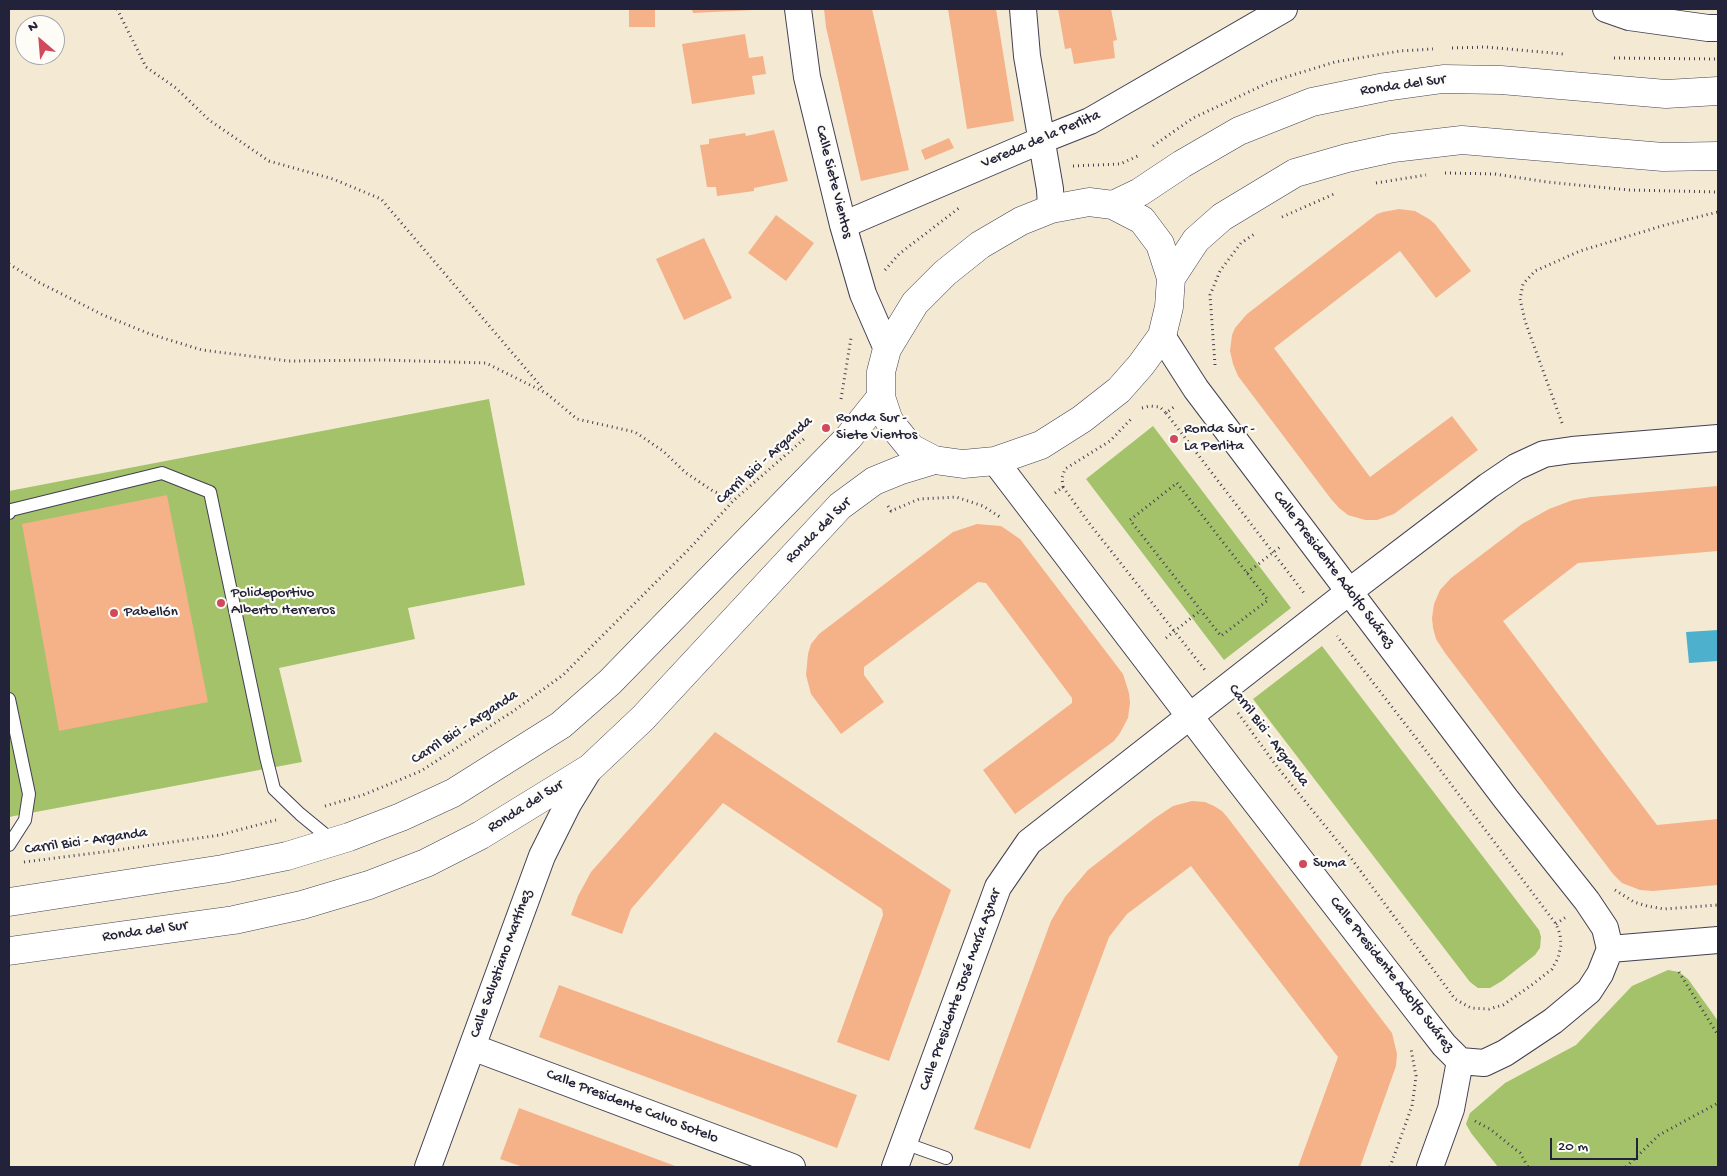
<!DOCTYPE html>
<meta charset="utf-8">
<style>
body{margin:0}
#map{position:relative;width:1727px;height:1176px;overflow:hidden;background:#f4ead4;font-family:"Gochi Hand",sans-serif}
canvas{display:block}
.frame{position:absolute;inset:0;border:10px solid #22223b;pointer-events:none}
.north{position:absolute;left:15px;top:15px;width:50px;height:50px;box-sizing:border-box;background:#fdfcf7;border:1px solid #a5a5ac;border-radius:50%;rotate:333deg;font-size:14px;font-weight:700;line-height:20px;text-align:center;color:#22223b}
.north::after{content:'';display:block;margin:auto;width:18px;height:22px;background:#d1495b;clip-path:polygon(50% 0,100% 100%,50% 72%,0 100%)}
.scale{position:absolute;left:1550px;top:1138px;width:88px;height:22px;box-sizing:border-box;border:2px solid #22223b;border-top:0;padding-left:6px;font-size:15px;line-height:18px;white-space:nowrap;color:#22223b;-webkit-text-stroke:4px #fdfcf7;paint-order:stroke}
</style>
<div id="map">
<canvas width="1727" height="1176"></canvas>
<div class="frame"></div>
<div class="north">N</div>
<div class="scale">20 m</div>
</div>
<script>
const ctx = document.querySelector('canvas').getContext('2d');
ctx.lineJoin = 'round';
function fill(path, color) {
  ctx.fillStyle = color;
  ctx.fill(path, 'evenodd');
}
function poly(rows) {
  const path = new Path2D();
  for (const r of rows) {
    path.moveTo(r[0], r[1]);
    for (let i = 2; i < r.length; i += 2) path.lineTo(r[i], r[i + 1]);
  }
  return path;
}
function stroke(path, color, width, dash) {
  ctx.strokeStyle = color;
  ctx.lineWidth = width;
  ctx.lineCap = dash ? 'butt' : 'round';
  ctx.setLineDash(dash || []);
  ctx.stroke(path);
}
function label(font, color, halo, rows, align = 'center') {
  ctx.font = font + ' "Gochi Hand",sans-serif';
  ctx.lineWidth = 4.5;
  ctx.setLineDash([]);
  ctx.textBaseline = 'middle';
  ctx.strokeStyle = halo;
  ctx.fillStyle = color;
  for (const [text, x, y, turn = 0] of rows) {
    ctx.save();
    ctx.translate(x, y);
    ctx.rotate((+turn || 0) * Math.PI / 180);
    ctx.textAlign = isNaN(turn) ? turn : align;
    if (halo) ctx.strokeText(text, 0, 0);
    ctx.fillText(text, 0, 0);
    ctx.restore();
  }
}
const green = poly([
 [489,399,525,585,408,608,415,639,279,668,302,762,9,817,9,491],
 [1153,426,1291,608,1224,660,1086,479],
 [1322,646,1539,930,1541,937,1540,948,1535,955,1502,981,1490,988,1478,988,1470,982,1253,699],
 [1668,970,1679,972,1688,979,1718,1021,1718,1167,1498,1167,1471,1133,1466,1124,1470,1113,1505,1083,1576,1045,1632,986]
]);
const water = poly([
 [1718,630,1718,661,1689,663,1686,632]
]);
const building = poly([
 [629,9,655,9,655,27,629,27],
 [692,9,754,9,754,10,693,13],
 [824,9,872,9,909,170,861,181,826,27],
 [948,9,996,9,1014,121,967,129],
 [1058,9,1111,9,1117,40,1113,41,1115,58,1074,64,1071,48,1065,49],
 [745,34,749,58,763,56,766,74,752,76,755,94,692,104,682,44],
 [774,130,788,181,754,188,754,191,717,196,716,187,707,187,700,145,709,144,709,139,745,133,746,136],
 [949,138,954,148,925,160,921,150],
 [1399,209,1415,211,1429,219,1435,224,1471,271,1436,298,1400,251,1274,348,1370,477,1452,416,1478,450,1394,514,1377,520,1365,520,1348,515,1339,508,1331,499,1238,376,1233,364,1230,351,1232,335,1235,328,1247,314,1377,214,1383,212],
 [776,215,814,243,786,281,748,253],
 [704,238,732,298,684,320,656,259],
 [1718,486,1718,551,1578,563,1503,621,1657,825,1718,819,1718,885,1653,891,1640,890,1622,883,1613,874,1445,653,1436,639,1433,628,1432,618,1434,604,1440,590,1451,578,1522,524,1549,509,1573,500,1591,497],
 [167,495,208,702,59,731,22,524],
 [977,524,1001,526,1020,539,1123,674,1129,693,1130,703,1128,718,1120,733,1114,741,1015,814,983,770,1072,703,1072,698,986,583,978,582,864,667,864,675,884,702,841,734,811,694,806,675,808,654,811,644,819,634,953,532],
 [715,732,951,890,889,1061,837,1042,883,915,882,909,723,803,631,909,622,934,571,915,578,896,591,872],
 [1192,801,1205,802,1214,806,1222,811,1228,818,1392,1033,1397,1054,1396,1066,1360,1167,1298,1167,1338,1057,1191,866,1127,914,1109,937,1030,1149,974,1129,1051,921,1065,897,1088,870,1155,818,1173,806],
 [559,985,857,1095,837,1148,539,1037],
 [519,1108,678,1167,523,1167,500,1159]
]);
const path = poly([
 [117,9,146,67,176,88,209,120,269,161,333,179,381,199,544,390],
 [1452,48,1486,47,1563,54],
 [1614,58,1718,59],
 [1153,146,1193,118,1270,82,1335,62,1400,51,1433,49],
 [1073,166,1120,164,1140,155],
 [1445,173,1495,174,1547,182,1629,190,1718,192],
 [1376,183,1426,175],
 [1282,217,1334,194],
 [9,264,38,282,103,315,150,334,202,350,289,361,382,360,486,363,546,393,577,419,635,432,663,451,686,473,713,491,734,500],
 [885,270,899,254,959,208],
 [1215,365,1210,295,1220,271,1241,243,1256,233],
 [841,399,851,338],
 [1142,408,1150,406,1160,407,1166,413,1175,406],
 [1166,413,1304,593],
 [1562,423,1525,321,1520,299,1523,284,1535,271,1580,251,1665,225,1718,212],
 [1177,483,1268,600,1221,636,1130,520,1177,483],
 [1063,487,1089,523,1205,670],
 [1055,493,1063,487,1062,478,1065,469,1110,441,1132,418],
 [888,506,891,511,919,499,956,497,983,506,1000,517],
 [1247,573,1280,547],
 [1166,638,1201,610],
 [1238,713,1278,768,1348,854,1455,999,1471,1008,1489,1009,1503,1005,1533,984,1552,969,1558,958,1561,945,1560,934,1556,924,1423,747,1337,636],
 [325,806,363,795,421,771,512,712,563,675,690,548,734,500,804,439],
 [24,862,111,851,220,835,276,820],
 [1615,890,1634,902,1647,906,1664,909,1718,905],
 [1556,924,1566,917],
 [1679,972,1718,1035],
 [1475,1121,1490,1129,1520,1153,1528,1167],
 [1390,1167,1412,1106,1414,1092,1416,1076,1411,1049],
 [1626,1167,1659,1135,1718,1103]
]);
const service = poly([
 [9,513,11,510,162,473,210,492,266,757,274,789,300,814,334,842],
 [9,699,29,794,25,820,9,845],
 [904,1143,946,1158]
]);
const minor = poly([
 [798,9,807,77,843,225,863,294,887,349],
 [1023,9,1027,56,1050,189,1051,209],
 [1606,9,1629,17,1708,28,1718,28],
 [843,225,1042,140,1090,121,1284,9],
 [995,461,1233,773,1426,1022,1444,1045,1460,1061,1484,1063,1505,1053,1553,1021,1589,991,1600,974,1610,949,1605,928,1587,901,1506,799,1196,389,1162,336],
 [1610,949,1718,940],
 [472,1047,792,1167],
 [428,1167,542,856,568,804,590,768],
 [895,1167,998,887,1029,842,1350,591,1488,486,1516,467,1544,454,1572,450,1718,438],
 [1430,1167,1451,1109,1460,1061]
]);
const secondary = poly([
 [1089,202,1113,205,1142,220,1160,244,1171,278,1169,307,1162,336,1141,365,1119,390,1082,419,1041,445,995,461,963,464,934,460,911,448,889,421,881,397,881,372,887,349,915,303,945,273,980,245,1021,221,1051,209,1089,202],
 [1113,205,1140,192,1182,164,1239,131,1312,102,1385,87,1443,79,1501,80,1666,94,1718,91],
 [1171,278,1196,240,1222,217,1295,173,1347,158,1393,148,1462,140,1663,157,1718,156],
 [9,902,223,869,287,856,349,837,401,817,453,793,561,725,610,682,849,437,881,397],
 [9,951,234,920,302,905,369,885,426,863,481,835,590,768,643,718,840,506,874,481,901,470,934,460]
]);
const markers = [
 [826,428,5,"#d1495b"],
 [1174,439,5,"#d1495b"],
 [221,603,5,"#d1495b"],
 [114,613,5,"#d1495b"],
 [1303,864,5,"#d1495b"]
];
const streetNames = [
 ["Ronda del Sur",1403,86,-8],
 ["Vereda de la Perlita",1041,140,-23],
 ["Calle Siete Vientos",833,182,76],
 ["Carril Bici - Arganda",765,461,-42],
 ["Ronda del Sur",819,531,-45],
 ["Calle Presidente Adolfo Suárez",1333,570,53],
 ["Carril Bici - Arganda",465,728,-33],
 ["Carril Bici - Arganda",1268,736,53],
 ["Ronda del Sur",526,807,-32],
 ["Carril Bici - Arganda",86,842,-8],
 ["Ronda del Sur",145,932,-8],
 ["Calle Salustiano Martínez",502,964,-70],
 ["Calle Presidente Adolfo Suárez",1391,975,52],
 ["Calle Presidente José María Aznar",961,990,-70],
 ["Calle Presidente Calvo Sotelo",632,1107,21]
];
const poiNames = [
 ["Ronda Sur -",836,419],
 ["Siete Vientos",836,436],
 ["Ronda Sur -",1184,430],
 ["La Perlita",1184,447],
 ["Polideportivo",231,594],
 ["Alberto Herreros",231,611],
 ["Pabellón",124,613],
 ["Suma",1313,864]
];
fill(green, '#a3c269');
fill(water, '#4db0cc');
fill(building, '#f5b188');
stroke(service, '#424052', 14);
stroke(minor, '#424052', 28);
stroke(secondary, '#424052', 29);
stroke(path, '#424052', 3, [1, 4]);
stroke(service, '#fff', 12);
stroke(minor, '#fff', 26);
stroke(secondary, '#fff', 28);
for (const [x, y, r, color] of markers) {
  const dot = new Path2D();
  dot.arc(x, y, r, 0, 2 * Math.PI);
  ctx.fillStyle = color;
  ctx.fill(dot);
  stroke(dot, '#fdfcf7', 2);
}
label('15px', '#22223b', '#fdfcf7', streetNames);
label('15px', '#22223b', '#fdfcf7', poiNames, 'left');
</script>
